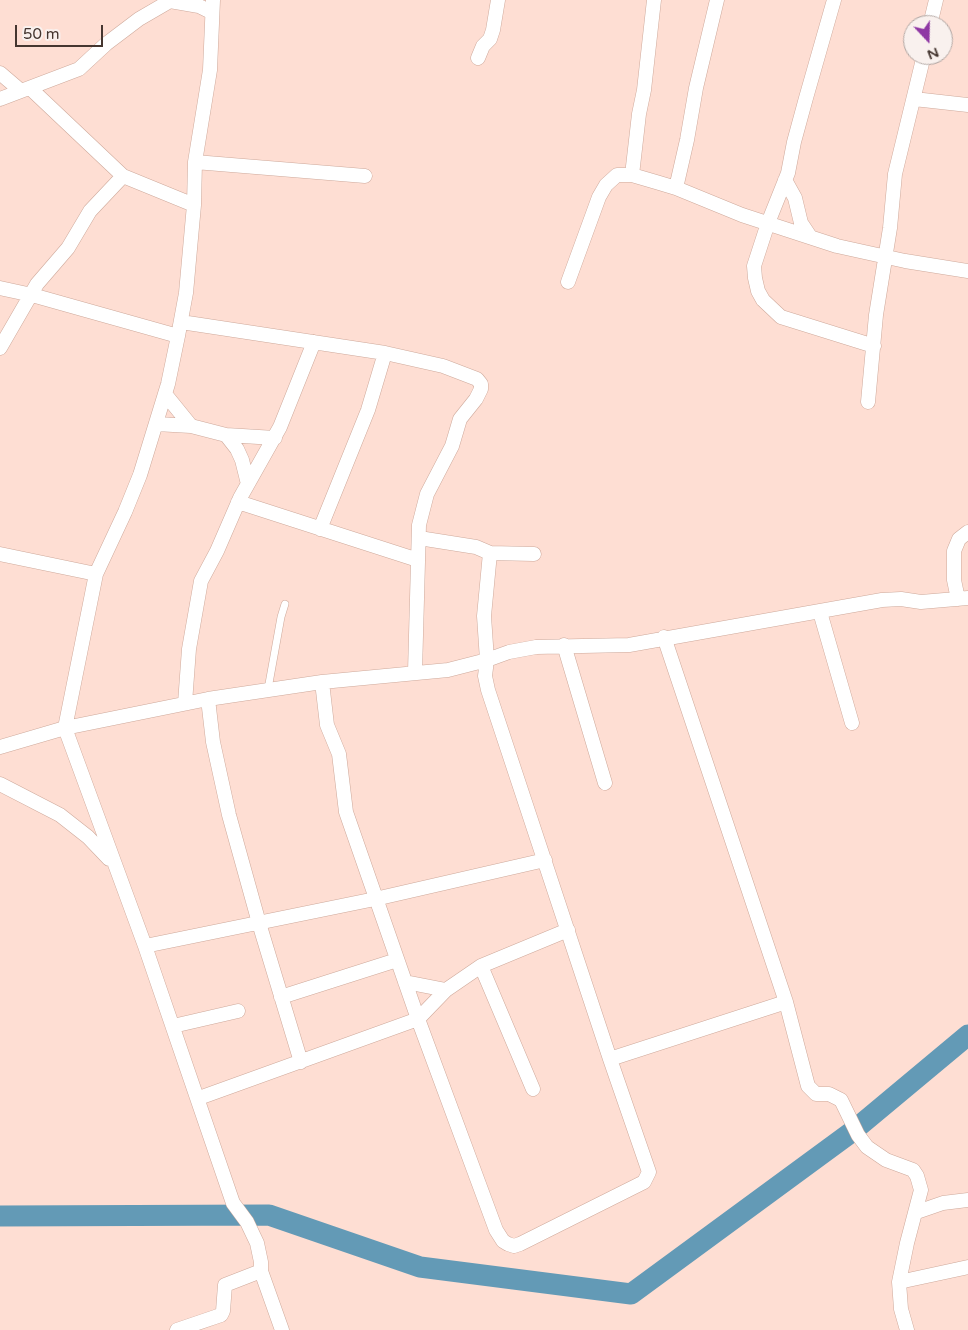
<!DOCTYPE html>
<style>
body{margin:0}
#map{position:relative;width:968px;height:1330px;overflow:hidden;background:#feded3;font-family:"Varela Round",sans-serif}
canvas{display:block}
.north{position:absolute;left:903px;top:15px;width:50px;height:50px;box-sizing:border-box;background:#f9f1ee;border:1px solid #b1a6a2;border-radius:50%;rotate:159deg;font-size:14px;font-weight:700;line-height:20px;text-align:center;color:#453630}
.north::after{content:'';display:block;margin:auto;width:18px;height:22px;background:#8f38a4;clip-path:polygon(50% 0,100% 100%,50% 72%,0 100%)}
.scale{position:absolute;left:15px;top:25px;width:88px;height:22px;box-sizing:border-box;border:2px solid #453630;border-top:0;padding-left:6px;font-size:15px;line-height:18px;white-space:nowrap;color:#453630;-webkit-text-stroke:4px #f9f1ee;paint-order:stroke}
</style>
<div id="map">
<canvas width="968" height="1330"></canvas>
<div class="north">N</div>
<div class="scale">50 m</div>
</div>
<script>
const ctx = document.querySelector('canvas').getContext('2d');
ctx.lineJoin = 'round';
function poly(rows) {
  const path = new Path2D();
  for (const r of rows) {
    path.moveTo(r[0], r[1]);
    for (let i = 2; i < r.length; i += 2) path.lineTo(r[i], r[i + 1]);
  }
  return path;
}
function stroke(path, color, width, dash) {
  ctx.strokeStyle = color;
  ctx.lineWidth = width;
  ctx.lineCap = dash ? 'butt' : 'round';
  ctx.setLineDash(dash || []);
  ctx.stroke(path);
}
const river = poly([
 [0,1216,269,1215,420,1267,631,1294,853,1131,968,1035]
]);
const lane = poly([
 [268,689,281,617,285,604]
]);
const street = poly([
 [213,0,210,70,195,162,194,205,186,293,178,336,168,384,140,475,125,512,96,574,65,728,145,946,233,1203,247,1222,257,1243,261,1262,261,1271,282,1330],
 [834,0,806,98,794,142,788,173,768,223,754,266,755,278,758,291,763,300,781,317,874,346],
 [930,25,936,0],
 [478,58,483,46,490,39,493,30,498,0],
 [0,73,21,91],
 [31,89,123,176,194,205],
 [0,99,79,69,106,44,139,19,170,1,199,6,211,12],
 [914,99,968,105],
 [195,162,365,176],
 [632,175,639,114,644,90,654,0],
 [785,180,795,198,801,223,809,235],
 [676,188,687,140,696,88,717,0],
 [568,282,599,197,606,185,617,175,632,175,656,182,676,188,742,215,837,246,905,261,968,271],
 [0,288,32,295,178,336],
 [181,322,385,353,443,366,477,379,481,384,481,389,476,399,460,419,452,446,427,494,419,525,415,672],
 [0,348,37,284,68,248,90,211,123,176],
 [165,394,191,426],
 [868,402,876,315,890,228,895,174,924,55],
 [156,424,191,426,226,435,275,438],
 [226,435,237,449,242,460,248,484],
 [238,502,418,560],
 [320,529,368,410,385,353],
 [419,538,476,547,490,553,534,554],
 [0,554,96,574],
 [958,599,954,580,954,551,959,539,968,532],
 [820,612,852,723],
 [664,637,786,1002,808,1086,816,1094,829,1094,841,1100,858,1135,867,1147,886,1160,913,1170,917,1176,921,1190,907,1243,899,1282,901,1309,907,1330],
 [564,645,605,783],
 [322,682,327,725,339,754,346,812,418,1019,496,1230,503,1241,508,1244,514,1246,520,1244,644,1182,649,1172,610,1059,488,690,485,676,487,660,484,616,490,553],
 [208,699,213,742,229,815,259,923,301,1062],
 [185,703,189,649,201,581,217,551,240,498,280,427,314,342],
 [0,747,65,728,208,699,322,682,448,670,487,660,509,652,536,647,629,645,882,600,901,599,921,602,968,598],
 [0,784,60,815,88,837,109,859],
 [145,946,375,899,545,860],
 [481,966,533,1089],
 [405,982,446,990],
 [281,997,397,960],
 [173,1026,238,1011],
 [610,1059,786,1002],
 [199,1098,418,1019,446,990,481,966,568,930],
 [917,1212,943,1203,968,1200],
 [899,1282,968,1267],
 [177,1330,221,1315,223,1311,225,1285,261,1271]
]);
stroke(river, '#639ab6', 21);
stroke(lane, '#cea99b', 8);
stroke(street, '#cea99b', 15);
stroke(lane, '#fff', 7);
stroke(street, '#fff', 14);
</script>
